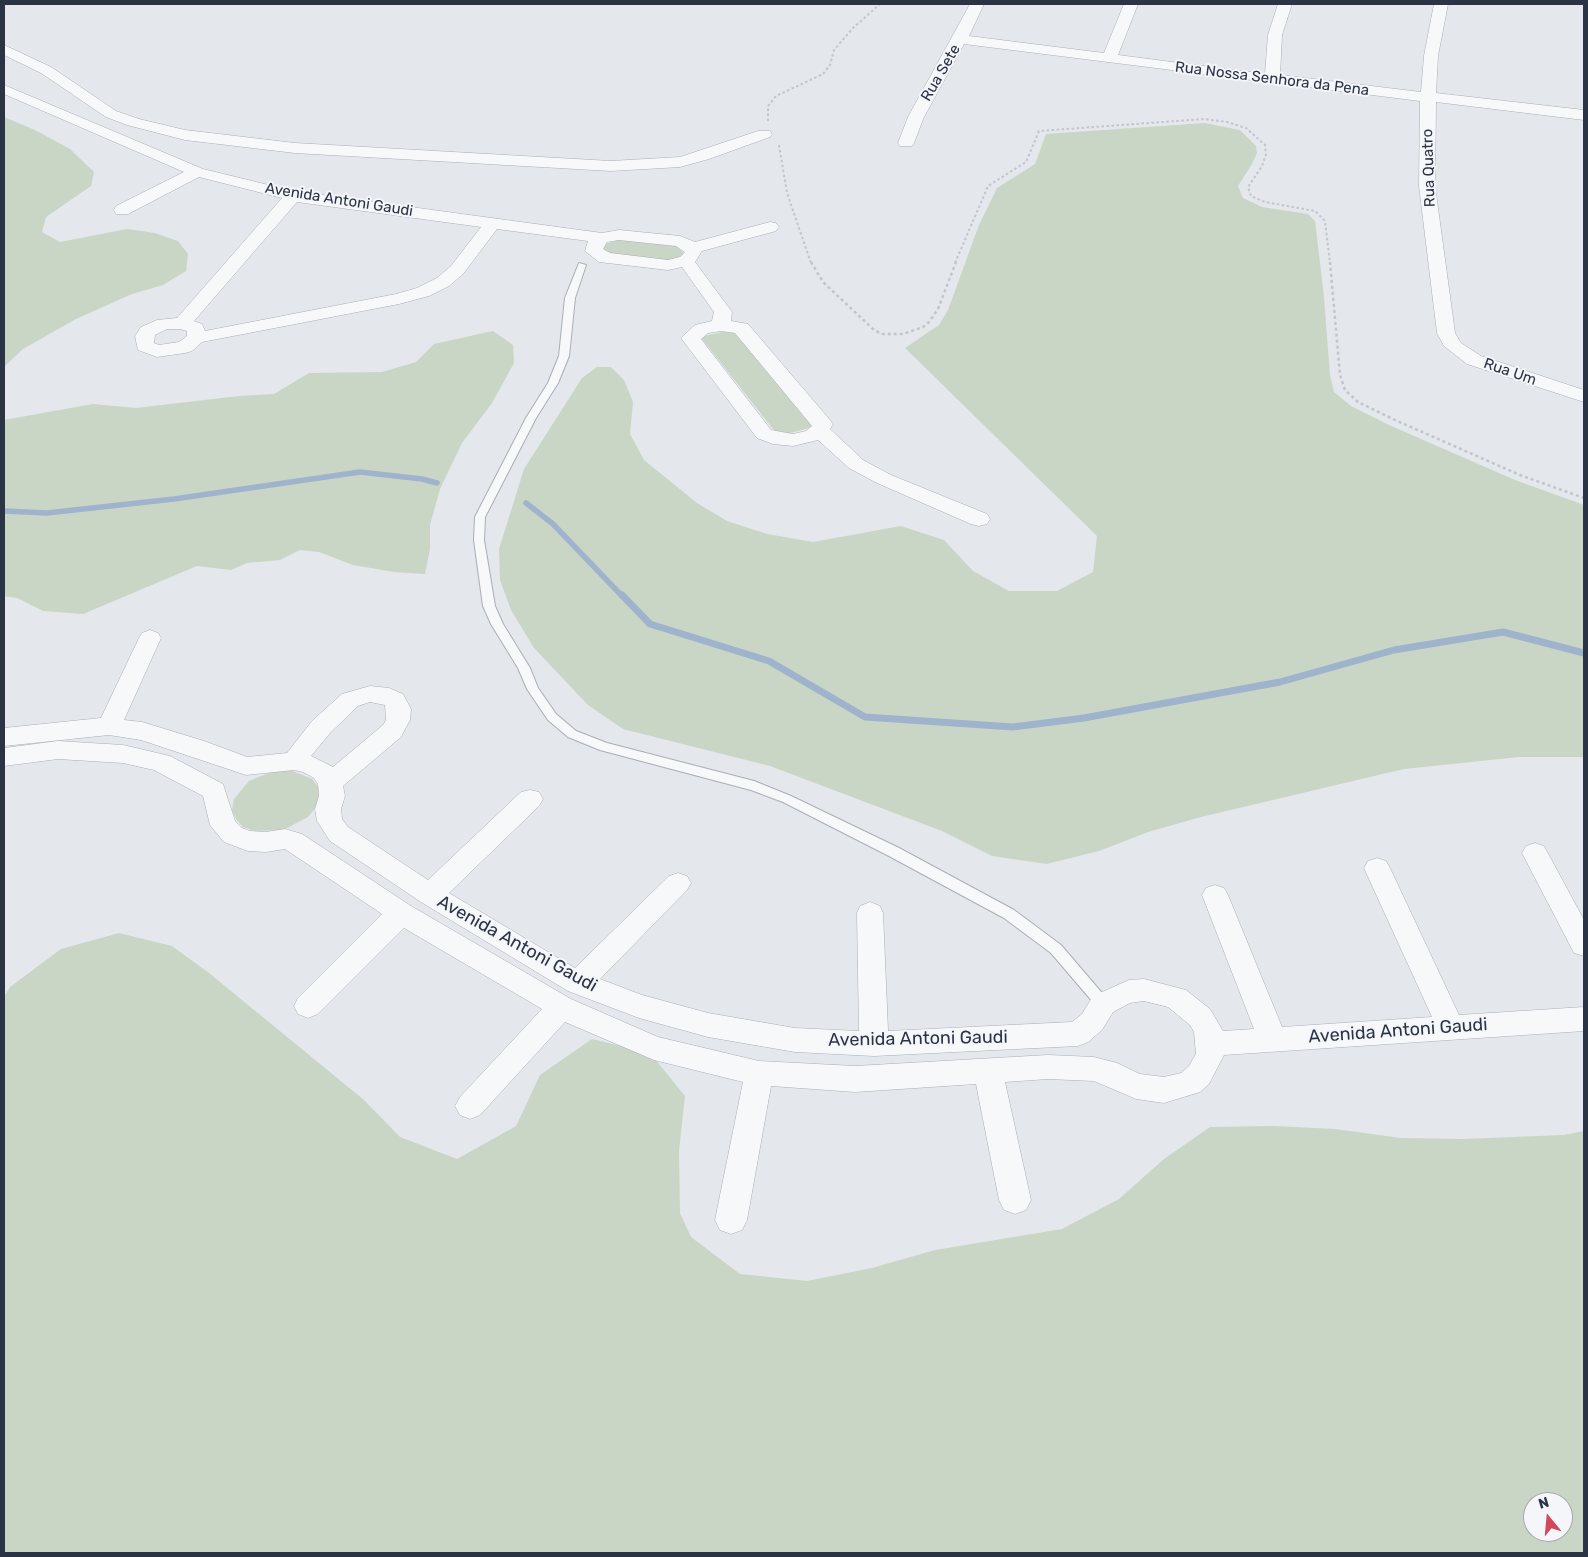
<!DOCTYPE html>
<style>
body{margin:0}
#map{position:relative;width:1588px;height:1557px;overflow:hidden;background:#e4e7ec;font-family:Rubik,sans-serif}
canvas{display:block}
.frame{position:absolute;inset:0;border:5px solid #2b3445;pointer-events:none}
.north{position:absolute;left:1523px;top:1492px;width:50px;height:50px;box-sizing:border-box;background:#f4f6f9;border:1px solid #a4a8b1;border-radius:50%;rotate:343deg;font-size:14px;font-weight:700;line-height:20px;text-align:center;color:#2b3445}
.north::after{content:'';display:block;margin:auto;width:18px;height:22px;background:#d1495b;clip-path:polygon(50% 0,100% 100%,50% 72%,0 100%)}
</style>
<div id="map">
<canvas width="1588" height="1557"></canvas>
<div class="frame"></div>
<div class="north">N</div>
</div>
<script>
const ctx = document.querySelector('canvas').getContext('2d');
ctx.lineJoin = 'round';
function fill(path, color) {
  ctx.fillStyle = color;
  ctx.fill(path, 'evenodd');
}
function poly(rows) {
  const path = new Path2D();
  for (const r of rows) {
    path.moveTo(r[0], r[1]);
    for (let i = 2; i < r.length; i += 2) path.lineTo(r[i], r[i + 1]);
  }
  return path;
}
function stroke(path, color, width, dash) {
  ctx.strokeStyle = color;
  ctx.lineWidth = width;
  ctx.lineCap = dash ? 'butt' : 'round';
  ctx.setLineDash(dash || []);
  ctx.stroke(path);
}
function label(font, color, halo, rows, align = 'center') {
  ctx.font = font + ' Rubik,sans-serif';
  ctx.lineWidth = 4;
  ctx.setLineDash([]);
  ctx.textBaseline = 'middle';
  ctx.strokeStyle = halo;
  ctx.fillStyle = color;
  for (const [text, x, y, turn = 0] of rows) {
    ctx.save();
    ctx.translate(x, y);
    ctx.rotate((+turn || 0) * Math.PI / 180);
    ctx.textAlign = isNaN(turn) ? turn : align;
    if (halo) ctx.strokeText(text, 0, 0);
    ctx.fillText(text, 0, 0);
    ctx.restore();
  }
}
const green = poly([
 [4,117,35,130,70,149,94,172,91,186,46,217,42,232,60,242,127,229,155,233,178,241,188,254,186,271,163,285,132,294,76,319,23,349,4,367],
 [1205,123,1240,130,1256,146,1257,153,1252,164,1238,186,1243,198,1262,207,1308,214,1315,221,1324,297,1330,375,1334,392,1351,406,1389,425,1515,480,1584,505,1584,757,1519,757,1404,769,1201,817,1148,832,1099,851,1047,864,992,856,942,831,770,766,623,729,588,705,534,648,511,610,500,580,499,549,524,469,582,378,597,367,611,367,624,380,633,402,630,434,644,460,697,503,727,521,767,534,813,542,901,526,944,540,973,571,1009,591,1057,591,1093,572,1097,536,905,348,939,325,948,310,979,225,997,188,1035,164,1046,134],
 [618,240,676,246,684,253,679,258,668,260,610,254,603,250,605,244],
 [732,330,813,424,813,427,782,435,777,434,702,339,704,336],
 [493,331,513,345,514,363,492,403,462,443,440,489,430,525,430,549,425,574,394,572,353,565,319,552,300,550,280,560,247,563,231,570,197,566,83,614,43,611,17,598,4,596,4,420,93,404,136,408,239,396,274,394,309,373,382,372,416,362,434,344],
 [276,770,290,770,312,779,318,787,319,797,316,807,308,817,283,830,255,831,243,827,236,819,232,810,234,799,249,781],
 [119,933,172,946,209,973,364,1100,400,1137,457,1159,516,1126,540,1075,592,1039,650,1053,685,1096,679,1151,680,1213,691,1237,740,1274,807,1281,872,1268,935,1250,1062,1229,1119,1199,1164,1159,1210,1127,1274,1126,1335,1129,1401,1138,1463,1139,1564,1135,1584,1131,1584,1553,4,1553,4,997,10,987,61,949],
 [1533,1502,1563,1502,1563,1532,1533,1532]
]);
const streamFar1 = poly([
 [526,503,553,524,623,597],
 [4,511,47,513,174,499,360,472,422,479,437,483]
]);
const stream = poly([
 [622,595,650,624,769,661,865,717,1013,727,1084,718,1280,682,1394,650,1503,632,1584,653]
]);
const pathFar1 = poly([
 [768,121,768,106,776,96,823,74,830,65,834,50,853,28,880,4],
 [779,145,787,193,811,263],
 [955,263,988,186,1026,162,1039,131,1204,119,1227,122,1246,128,1265,145,1266,154,1262,166,1248,187,1251,196,1265,202,1315,211,1325,221,1330,263]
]);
const path = poly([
 [811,262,823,282,874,330,882,334,903,334,923,327,929,322,938,309,956,262],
 [1330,262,1340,375,1345,390,1358,402,1395,420,1520,475,1584,498]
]);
const lane = poly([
 [579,263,586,265,575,298,569,356,558,383,536,418,485,517,484,540,495,606,503,624,530,668,538,688,556,714,576,731,607,743,754,781,791,796,899,848,1014,910,1061,945,1108,1000,1110,1004,1108,1008,1103,1010,1098,1008,1051,953,1004,918,889,856,783,802,751,790,600,750,568,737,548,720,527,689,518,668,491,624,483,606,474,540,475,517,526,418,548,383,559,356,565,298,579,263]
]);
const street = poly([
 [970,4,984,4,969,36,1104,53,1124,4,1138,4,1118,55,1265,74,1268,35,1278,4,1292,4,1282,35,1280,75,1421,92,1424,56,1434,4,1448,4,1438,56,1436,93,1584,110,1584,120,1436,102,1435,186,1455,333,1461,343,1481,356,1584,390,1584,402,1467,364,1444,346,1437,333,1419,186,1420,101,964,44,924,117,914,143,912,146,900,146,898,143,908,117,970,4],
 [4,45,51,67,116,111,139,119,185,130,295,143,611,161,680,157,758,131,770,131,772,134,770,137,709,159,680,167,611,171,295,153,185,140,127,125,106,117,41,73,4,55,4,45],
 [4,85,203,169,293,191,602,233,619,230,680,236,695,242,770,222,776,223,779,227,776,231,702,251,695,262,732,312,731,321,748,324,830,420,833,424,830,429,863,460,891,475,987,514,990,519,987,524,979,526,971,524,877,483,849,468,818,440,793,446,773,444,757,438,681,338,695,325,712,321,714,312,682,267,668,270,599,262,585,251,588,241,497,229,463,274,449,286,429,296,399,304,202,342,192,351,185,353,157,357,138,350,135,336,141,327,157,320,177,318,282,198,199,177,128,214,116,214,114,210,116,206,184,172,4,94,4,85],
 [297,202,481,227,451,266,437,278,417,288,396,294,205,331,202,324,194,321,297,202],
 [619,240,676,246,685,252,680,257,668,260,610,253,603,249,607,242,619,240],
 [167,329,180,329,187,331,187,336,179,342,159,345,154,343,155,335,167,329],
 [721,331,735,333,812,426,806,431,793,434,771,430,701,339,708,333,721,331],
 [150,630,158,633,161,638,124,720,142,722,204,741,247,757,287,753,312,721,342,694,370,686,389,688,403,694,411,709,410,720,404,731,401,737,343,786,345,796,341,809,342,819,348,827,428,880,521,792,530,790,539,792,543,799,539,806,449,893,575,968,669,876,678,873,687,876,691,883,687,890,600,979,642,995,708,1013,795,1028,859,1031,857,913,860,906,870,902,880,906,883,913,888,1031,1072,1022,1082,1014,1093,996,1129,980,1144,979,1186,990,1210,1009,1223,1031,1254,1029,1202,895,1206,888,1215,885,1224,888,1228,895,1282,1027,1432,1017,1364,868,1368,861,1377,858,1386,861,1390,868,1459,1015,1584,1007,1584,1031,1224,1055,1209,1084,1200,1092,1164,1103,1136,1099,1094,1081,1048,1079,1005,1082,1031,1200,1026,1210,1015,1214,1004,1210,999,1200,976,1084,855,1092,771,1086,747,1220,742,1230,731,1234,720,1230,715,1220,743,1082,654,1060,565,1022,480,1115,470,1119,460,1115,455,1106,460,1097,542,1009,404,928,318,1014,308,1018,298,1014,294,1006,298,998,382,914,285,849,266,852,248,851,224,842,210,825,203,796,154,770,123,763,58,759,4,766,4,748,58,741,123,745,170,756,223,784,235,821,242,828,250,831,266,832,285,829,302,834,411,906,571,999,658,1037,759,1061,855,1066,1048,1055,1094,1057,1117,1063,1140,1074,1164,1077,1181,1073,1189,1066,1196,1054,1194,1032,1190,1025,1168,1007,1144,1001,1130,1003,1113,1012,1102,1030,1088,1042,1078,1046,874,1056,795,1052,708,1037,639,1018,568,991,421,902,330,841,317,821,315,809,319,796,318,784,314,778,303,772,294,770,246,775,141,740,109,735,4,746,4,728,101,718,139,638,142,633,150,630],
 [370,702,385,705,386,720,383,725,333,767,311,756,330,733,358,706,370,702],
 [1535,843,1544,846,1584,920,1584,956,1574,953,1522,853,1526,846,1535,843]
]);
const farStreetnames = [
 ["Rua Sete",941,73,-60],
 ["Rua Nossa Senhora da Pena",1272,79,7],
 ["Rua Quatro",1429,168,-92],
 ["Avenida Antoni Gaudi",339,200,9],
 ["Rua Um",1510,372,19]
];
const streetNames = [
 ["Avenida Antoni Gaudi",517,944,29],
 ["Avenida Antoni Gaudi",1398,1031,-4],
 ["Avenida Antoni Gaudi",918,1039,-1]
];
fill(green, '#c9d6c5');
stroke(streamFar1, '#9fb4cc', 5.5);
stroke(stream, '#9fb4cc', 7);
stroke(lane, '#a9aeb7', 2);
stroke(street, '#a9aeb7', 1);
stroke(pathFar1, '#c2c5cb', 2, [2.5, 2.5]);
stroke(path, '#c2c5cb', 2.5, [3, 3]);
fill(lane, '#f7f8fa');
fill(street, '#f7f8fa');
label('15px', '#2b3445', '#f4f6f9', farStreetnames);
label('18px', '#2b3445', '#f4f6f9', streetNames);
</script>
